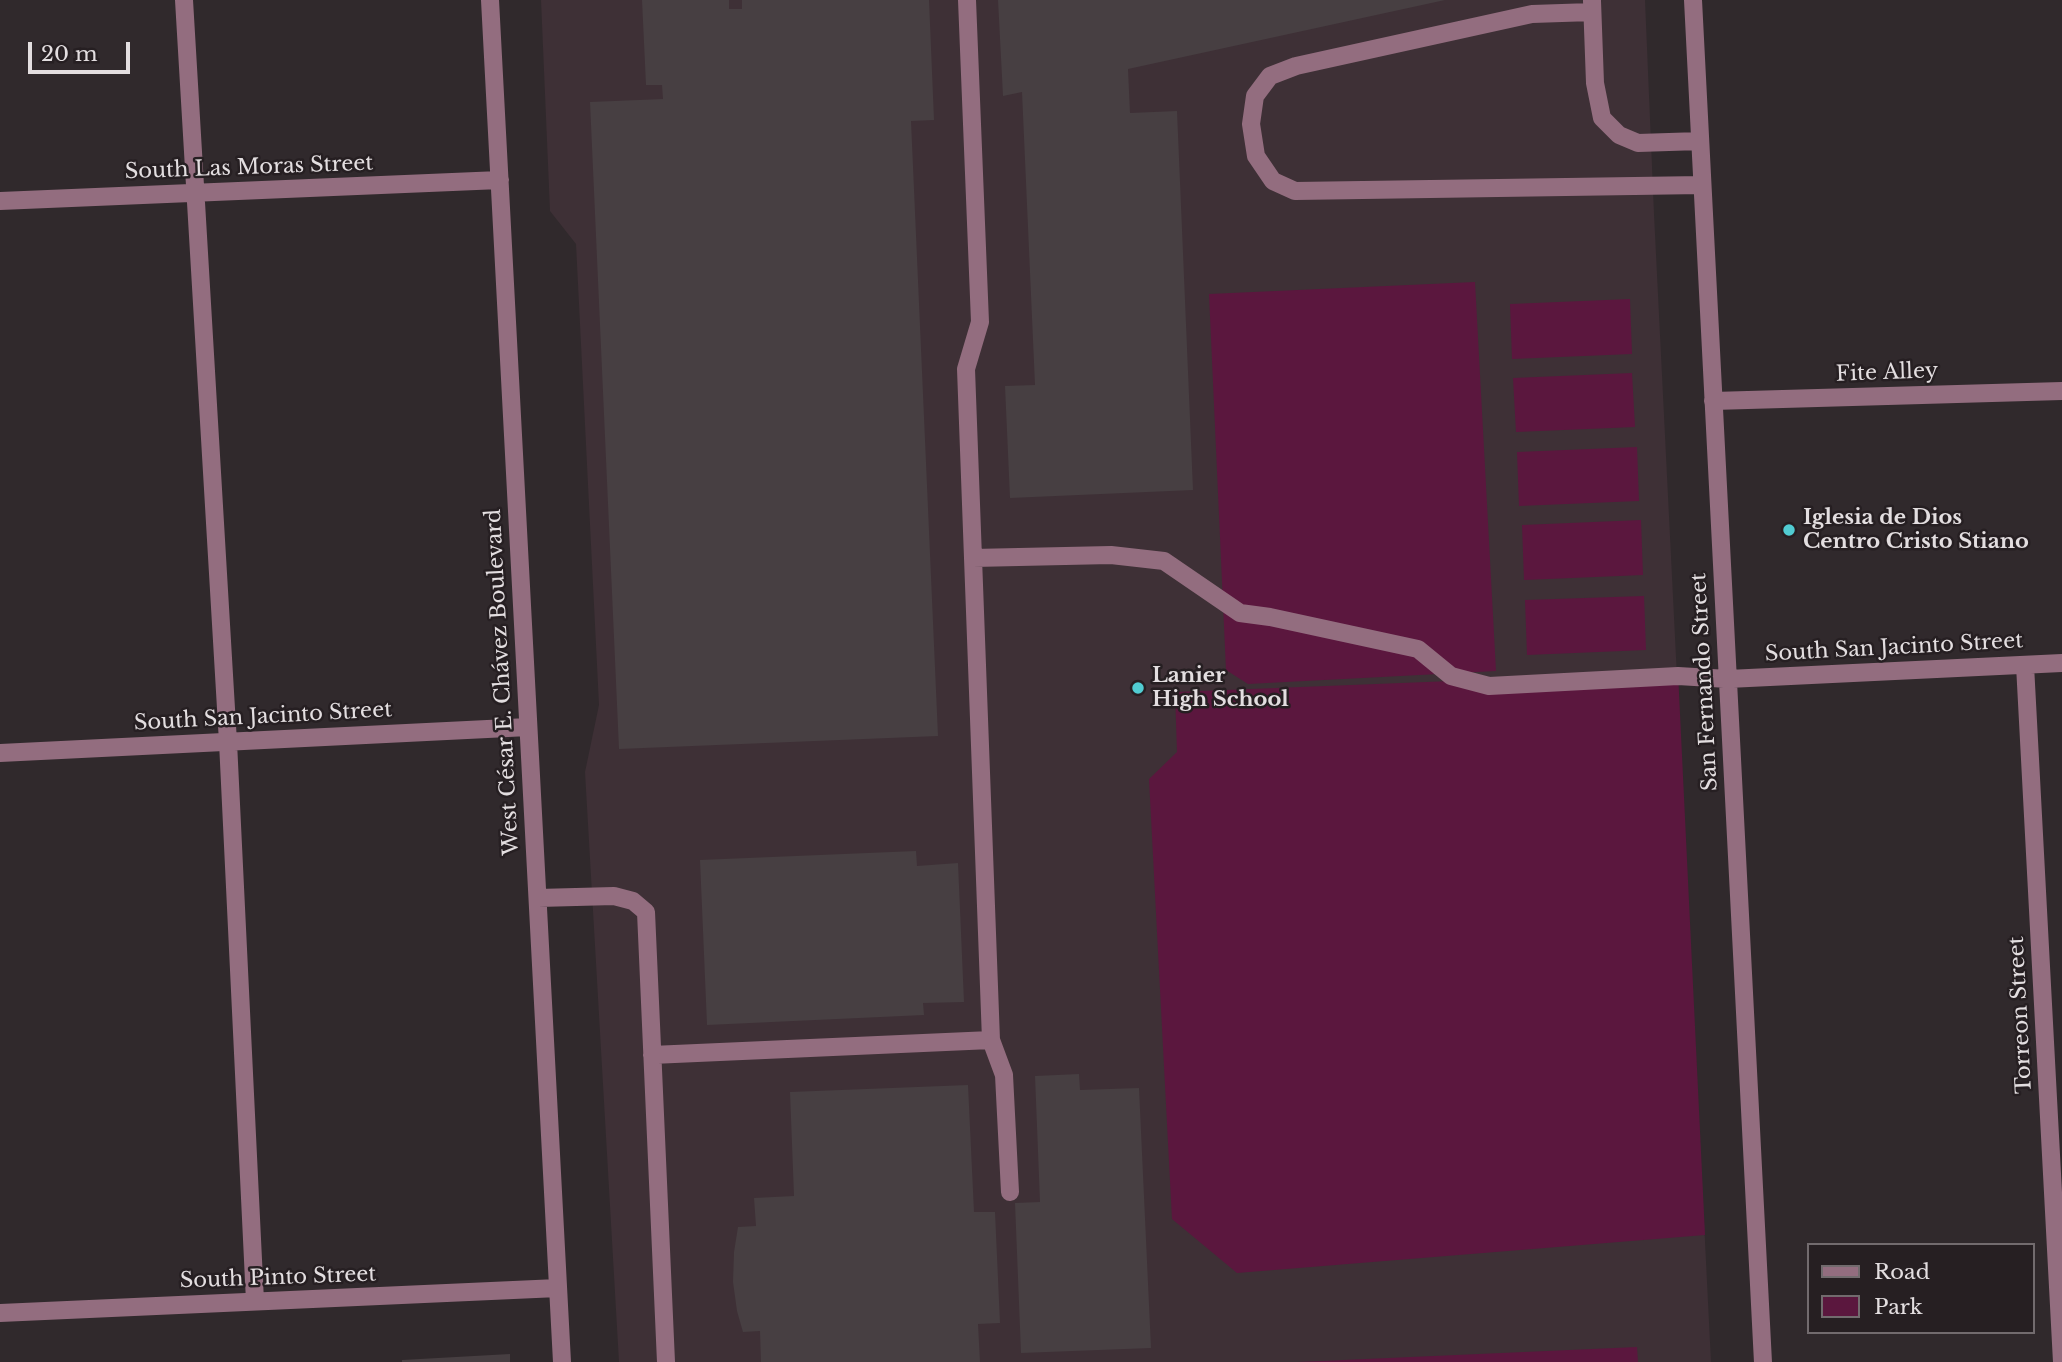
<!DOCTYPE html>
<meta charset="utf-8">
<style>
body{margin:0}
#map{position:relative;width:2062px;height:1362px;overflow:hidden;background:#30292c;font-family:"Libre Baskerville",serif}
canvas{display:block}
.legend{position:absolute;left:1807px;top:1243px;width:228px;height:91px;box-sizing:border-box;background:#261f22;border:2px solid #726b6e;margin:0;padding:9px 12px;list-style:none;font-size:21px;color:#e3dee0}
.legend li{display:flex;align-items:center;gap:14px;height:35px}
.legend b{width:35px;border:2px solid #726b6e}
.scale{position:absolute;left:28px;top:42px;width:102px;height:32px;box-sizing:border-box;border:4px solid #e3dee0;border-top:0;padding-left:9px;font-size:21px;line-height:24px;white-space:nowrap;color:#e3dee0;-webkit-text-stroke:5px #261f22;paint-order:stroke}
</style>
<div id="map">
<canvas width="2062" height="1362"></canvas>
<ul class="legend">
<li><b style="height:9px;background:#936d7f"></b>Road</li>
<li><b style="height:19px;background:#5b173e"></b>Park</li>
</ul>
<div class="scale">20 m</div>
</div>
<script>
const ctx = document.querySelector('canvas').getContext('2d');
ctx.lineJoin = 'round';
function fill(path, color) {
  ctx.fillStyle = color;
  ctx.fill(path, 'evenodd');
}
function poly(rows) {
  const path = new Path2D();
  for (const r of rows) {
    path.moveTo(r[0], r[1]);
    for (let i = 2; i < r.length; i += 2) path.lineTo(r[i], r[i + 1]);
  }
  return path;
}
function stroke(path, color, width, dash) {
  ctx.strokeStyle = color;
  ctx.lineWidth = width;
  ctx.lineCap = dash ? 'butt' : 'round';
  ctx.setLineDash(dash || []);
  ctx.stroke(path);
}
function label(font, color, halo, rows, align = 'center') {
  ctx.font = font + ' "Libre Baskerville",serif';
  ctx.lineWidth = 5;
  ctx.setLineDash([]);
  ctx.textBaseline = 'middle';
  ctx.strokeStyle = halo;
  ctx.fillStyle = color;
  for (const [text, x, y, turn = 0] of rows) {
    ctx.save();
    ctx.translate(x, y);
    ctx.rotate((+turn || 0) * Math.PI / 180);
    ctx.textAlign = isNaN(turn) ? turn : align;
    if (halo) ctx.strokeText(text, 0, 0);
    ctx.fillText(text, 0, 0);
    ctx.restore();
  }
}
const built = poly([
 [541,0,1645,0,1654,214,1711,1362,619,1362,585,772,599,705,576,244,550,211]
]);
const green = poly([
 [1475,282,1496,671,1248,684,1226,670,1209,294],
 [1630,299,1632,354,1512,359,1510,304],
 [1632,373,1635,427,1516,432,1513,378],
 [1637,447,1639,501,1519,506,1517,452],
 [1641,520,1643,575,1524,580,1522,525],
 [1644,596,1646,650,1527,655,1525,600],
 [1678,672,1705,1235,1237,1273,1172,1219,1149,779,1177,752,1175,692],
 [1637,1347,1638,1362,1298,1362]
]);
const building = poly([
 [642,0,729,0,729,9,742,9,742,0,929,0,934,120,911,121,938,736,619,749,590,102,663,99,662,85,646,85],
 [998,0,1445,0,1128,69,1130,113,1177,111,1193,490,1010,498,1005,386,1035,385,1022,92,1003,96],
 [916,851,917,866,958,863,964,1002,923,1003,924,1015,707,1025,700,860],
 [1079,1074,1080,1090,1139,1088,1151,1348,1021,1353,1015,1203,1040,1202,1035,1076],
 [968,1085,974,1212,995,1212,1000,1323,978,1324,980,1362,761,1362,760,1331,743,1332,737,1311,733,1282,734,1252,738,1227,756,1226,754,1198,794,1196,790,1092],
 [510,1354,510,1362,402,1362,402,1360]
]);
const minor = poly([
 [184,0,228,742,255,1301],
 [490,0,562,1362],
 [967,0,980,322,966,369,973,558,991,1040,1004,1075,1010,1192],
 [1693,0,1763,1362],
 [1592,1,1595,83,1602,118,1619,135,1638,143,1700,141],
 [1592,12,1532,14,1296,66,1270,76,1255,96,1251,124,1256,156,1273,181,1295,191,1702,185],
 [0,201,500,180],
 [1713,401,2062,391],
 [973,558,1111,555,1164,561,1240,613,1270,617,1418,649,1451,676,1489,686,1678,676,1728,679,2062,663],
 [2025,665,2062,1362],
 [0,753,528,727],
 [538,898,614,896,633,901,646,912,666,1362],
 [652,1055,991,1040],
 [0,1313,558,1288]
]);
const markers = [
 [1789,530,7,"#51ccd2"],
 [1138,688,7,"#51ccd2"]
];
const streetNames = [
 ["South Las Moras Street",249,168,-2],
 ["Fite Alley",1887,373,-2],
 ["South San Jacinto Street",1894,648,-3],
 ["West César E. Chávez Boulevard",503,682,-93],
 ["San Fernando Street",1705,682,-93],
 ["South San Jacinto Street",263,717,-3],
 ["Torreon Street",2021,1015,-93],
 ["South Pinto Street",278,1278,-2]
];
const poiNames = [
 ["Iglesia de Dios",1803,518],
 ["Centro Cristo Stiano",1803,542],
 ["Lanier",1152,676],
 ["High School",1152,700]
];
fill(built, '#3e3036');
fill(green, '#5b173e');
fill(building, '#473f42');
stroke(minor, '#936d7f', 18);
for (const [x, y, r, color] of markers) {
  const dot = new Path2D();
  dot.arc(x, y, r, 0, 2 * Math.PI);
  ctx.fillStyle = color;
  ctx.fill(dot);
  stroke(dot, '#261f22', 2.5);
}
label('21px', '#e3dee0', '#261f22', streetNames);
label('bold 21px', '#e3dee0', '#261f22', poiNames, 'left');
</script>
